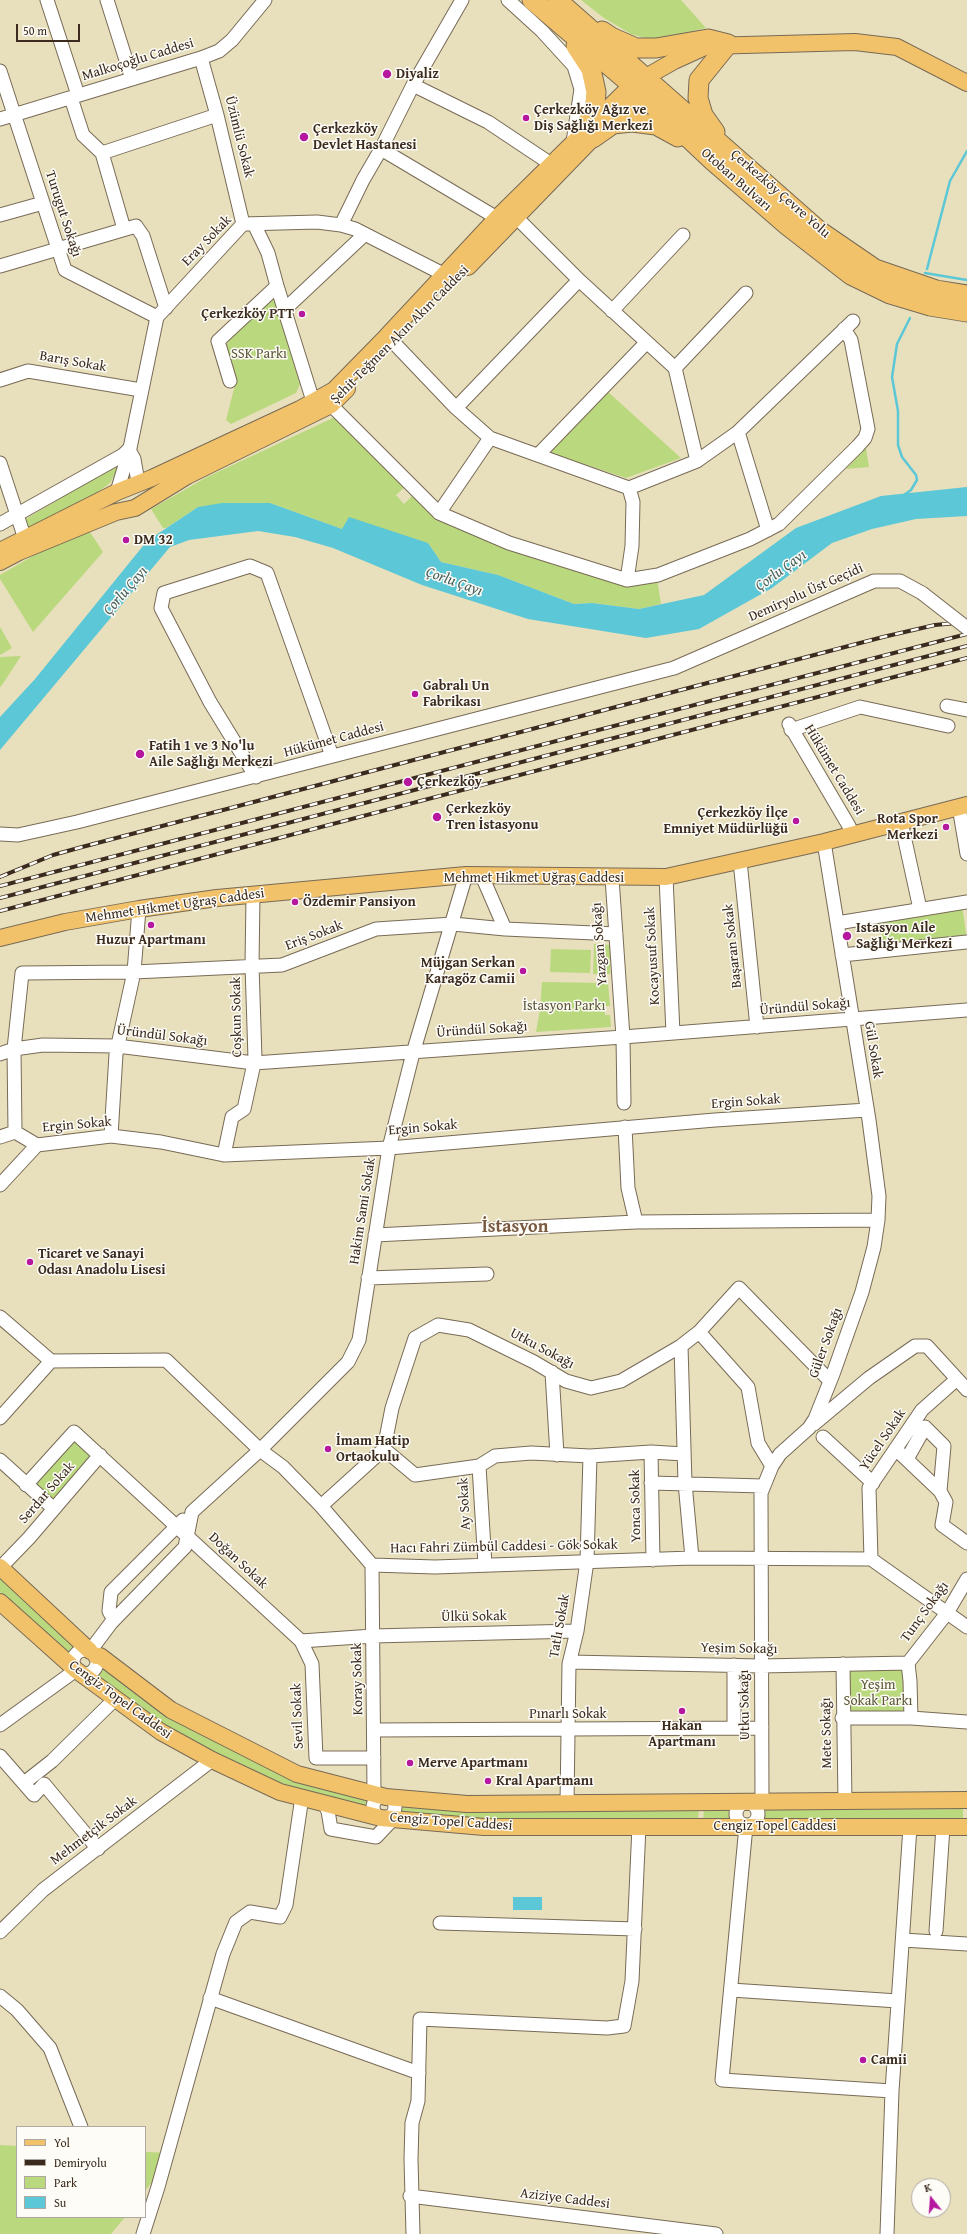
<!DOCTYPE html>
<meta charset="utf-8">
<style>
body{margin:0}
#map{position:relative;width:967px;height:2234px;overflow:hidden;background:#e8e0bd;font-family:"Gentium Book Plus",serif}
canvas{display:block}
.legend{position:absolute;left:16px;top:2126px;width:130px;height:92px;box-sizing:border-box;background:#fdfcf7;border:1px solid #afa8a0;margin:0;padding:5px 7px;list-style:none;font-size:12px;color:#3b2a1e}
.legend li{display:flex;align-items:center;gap:8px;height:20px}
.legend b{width:20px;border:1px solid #afa8a0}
.north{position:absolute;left:911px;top:2178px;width:40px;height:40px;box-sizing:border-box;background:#fdfcf7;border:1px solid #afa8a0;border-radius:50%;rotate:343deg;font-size:11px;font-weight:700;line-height:16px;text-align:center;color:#3b2a1e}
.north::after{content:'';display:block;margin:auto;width:14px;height:18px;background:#b5179e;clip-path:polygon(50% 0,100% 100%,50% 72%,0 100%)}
.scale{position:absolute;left:16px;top:24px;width:64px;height:18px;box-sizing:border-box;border:2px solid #3b2a1e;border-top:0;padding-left:5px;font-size:12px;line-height:14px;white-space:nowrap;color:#3b2a1e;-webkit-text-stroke:3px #fdfcf7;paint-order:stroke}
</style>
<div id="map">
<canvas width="967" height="2234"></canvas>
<ul class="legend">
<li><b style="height:5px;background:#f2c26a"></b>Yol</li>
<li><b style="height:5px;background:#3b2a1e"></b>Demiryolu</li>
<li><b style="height:11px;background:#bad87e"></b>Park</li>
<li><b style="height:11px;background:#5cc7d6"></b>Su</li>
</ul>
<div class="north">K</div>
<div class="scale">50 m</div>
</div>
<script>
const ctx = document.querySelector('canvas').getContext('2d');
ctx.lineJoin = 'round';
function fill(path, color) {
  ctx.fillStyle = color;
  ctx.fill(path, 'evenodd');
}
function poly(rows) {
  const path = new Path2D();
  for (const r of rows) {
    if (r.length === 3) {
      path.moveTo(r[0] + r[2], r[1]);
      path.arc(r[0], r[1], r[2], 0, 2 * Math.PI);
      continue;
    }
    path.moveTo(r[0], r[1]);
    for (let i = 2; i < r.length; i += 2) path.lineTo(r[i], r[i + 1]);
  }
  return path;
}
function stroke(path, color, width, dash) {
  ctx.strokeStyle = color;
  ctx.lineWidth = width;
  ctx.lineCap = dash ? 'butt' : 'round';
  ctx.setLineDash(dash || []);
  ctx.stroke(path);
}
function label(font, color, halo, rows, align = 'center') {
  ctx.font = font + ' "Gentium Book Plus",serif';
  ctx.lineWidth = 3;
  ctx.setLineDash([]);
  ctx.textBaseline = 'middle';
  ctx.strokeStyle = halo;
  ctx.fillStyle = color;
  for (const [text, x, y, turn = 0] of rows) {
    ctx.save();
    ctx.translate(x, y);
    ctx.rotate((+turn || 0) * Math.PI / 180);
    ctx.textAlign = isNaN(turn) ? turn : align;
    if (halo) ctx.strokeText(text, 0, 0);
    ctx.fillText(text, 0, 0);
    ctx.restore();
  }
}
const green = poly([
 [581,0,681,0,706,28,664,38,645,38,631,34,604,18],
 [268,298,276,301,300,384,296,393,231,424,226,420,236,381,225,348,231,336],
 [607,391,681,458,626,478,551,453,549,449],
 [335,417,405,487,396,495,404,504,413,495,458,528,557,565,606,577,657,579,661,604,639,609,592,603,574,604,498,575,441,562,428,543,342,529,270,503,198,507,166,528,163,528,151,509,207,477],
 [866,448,869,467,846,469],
 [117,465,118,468,110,483,98,492,59,515,27,530,24,520],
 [90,532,103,552,33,632,0,579,0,575,50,546],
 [0,627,12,648,0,655],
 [21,656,2,685,0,687,0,657],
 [962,905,967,940,884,948,879,919],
 [594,944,611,945,610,974,593,974],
 [551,949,591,950,590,973,550,972],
 [542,982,608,983,610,1006,604,1006,605,1015,610,1015,611,1027,536,1032,540,1010],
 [74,1440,94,1455,55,1500,52,1499,35,1483],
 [0,1576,79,1647,71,1657,0,1592],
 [102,1667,143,1697,367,1798,365,1810,345,1806,249,1771,152,1719,95,1675],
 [848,1670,908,1670,909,1715,848,1715],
 [400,1803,699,1808,698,1820,453,1820,398,1814],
 [704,1808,730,1809,730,1822,703,1821],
 [963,1808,963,1820,762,1822,761,1809],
 [0,2145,17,2146,17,2217,125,2217,111,2234,0,2234],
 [145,2152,175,2153,145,2191]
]);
const water = poly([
 [967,487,967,516,916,519,872,529,832,543,772,588,699,629,646,638,528,619,422,585,333,548,295,537,258,531,189,540,170,547,0,750,0,717,35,679,147,541,198,507,222,503,270,503,342,529,349,517,428,543,441,562,498,575,574,604,592,603,639,609,704,595,796,528,881,496],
 [513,1897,542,1897,542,1910,513,1910]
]);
const stream = poly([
 [927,269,950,181,967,151],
 [925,273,967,280],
 [904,495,911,490,917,480,916,475,902,457,898,445,898,411,892,377,897,344,910,318]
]);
const minor = poly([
 [47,0,78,95],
 [107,0,132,79],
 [508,0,542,31,574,66,581,89,573,142],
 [201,58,217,115,243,224],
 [0,71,65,270,157,317],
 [413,85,488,122,551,164],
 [71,98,83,135,102,153,124,229],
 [0,119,201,58,219,51,232,40,265,0],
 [381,149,497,218],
 [102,153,217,115],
 [0,215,43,203],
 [517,218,579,280,675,368,746,293],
 [254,224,268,253,277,286],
 [341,225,363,180,381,149,413,85,462,0],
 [0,266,136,226,143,236,166,308],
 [283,311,365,234],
 [612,311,683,235],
 [394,343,456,408,490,438,629,488,697,461,675,368],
 [0,380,28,371,141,390],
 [230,381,218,341,277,286,313,401],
 [331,405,439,513,509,543,627,580,658,575,750,539,779,524,858,446,865,438,868,429,851,340,844,329],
 [456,408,579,280],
 [738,432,768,530],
 [129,450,134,459,138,482],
 [538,455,646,343],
 [697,461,738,432,853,321],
 [0,463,25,539],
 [117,492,130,448,157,317,243,224,317,222,341,225,355,229,445,275],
 [439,513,490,438],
 [0,524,123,455,130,448],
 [627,580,632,546,633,502,629,488],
 [947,706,967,710],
 [789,724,849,826,852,835],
 [791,730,860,707,948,726],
 [256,777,210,702,161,608,164,593,250,566,267,573,332,756],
 [959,807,967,854],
 [901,822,920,909],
 [0,834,18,835,77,822,674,668,874,581,900,581,922,593],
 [740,861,757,1027],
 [482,876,505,929],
 [666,877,673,1033],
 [612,878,623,1037,624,1103],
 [837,923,967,902],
 [842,955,967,942],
 [0,1054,14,1049,43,1045,117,1046,254,1063,623,1037,967,1010],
 [625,1127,628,1188,636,1222],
 [15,1132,14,1049,22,973,134,972,282,965,376,929,453,924,505,929,616,934],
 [15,1132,37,1145],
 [111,1136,116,1054,134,972,139,909],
 [0,1137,15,1132],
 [224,1155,232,1117,244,1109,255,1059,252,965,253,895],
 [0,1185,37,1145,111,1136,161,1142,224,1155,389,1148,715,1120,867,1110],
 [375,1235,636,1222,878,1220],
 [368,1278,487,1274],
 [0,1317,51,1361,166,1360,260,1450,283,1467,321,1506,372,1565,435,1567,692,1558,871,1559,967,1627],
 [699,1332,739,1288,830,1381],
 [681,1346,685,1483,692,1558],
 [552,1372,557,1455],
 [0,1418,51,1361],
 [814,1424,869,1378,915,1346,927,1346,967,1390],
 [823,1437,873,1483],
 [384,1449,392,1408,415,1338,438,1325,469,1330,534,1362,566,1381,591,1388,621,1381,681,1346,699,1332,748,1387,758,1443,772,1466],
 [384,1449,415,1475,479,1466,495,1456,531,1453,590,1456,651,1452,684,1454],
 [651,1452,653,1560],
 [901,1454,940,1491],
 [907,1459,925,1427,944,1446,940,1491,946,1502,942,1525,967,1543],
 [0,1460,54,1509],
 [479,1466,485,1565],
 [651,1483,763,1486],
 [26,1485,74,1432,301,1641,373,1636,577,1631],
 [321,1506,384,1449],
 [871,1559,869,1488,922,1410,957,1379],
 [372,1565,374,1793],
 [1,1567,29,1538,100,1455],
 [114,1620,109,1611,111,1592,183,1520],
 [301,1641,312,1664,316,1758,374,1758],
 [85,1662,12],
 [90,1651,111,1623,185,1547,192,1512,260,1450,348,1362,359,1340,389,1148,413,1053,466,875],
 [570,1662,761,1666,908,1663],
 [908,1663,947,1613,967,1579],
 [908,1663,910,1681,911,1718],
 [843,1664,845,1802],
 [734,1665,734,1728],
 [842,1718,911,1718,967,1722],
 [0,1725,76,1670],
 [375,1730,762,1728],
 [0,1756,34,1795,44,1784,98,1849],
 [24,1783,52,1761,114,1700],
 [384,1807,11],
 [747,1814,11],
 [324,1803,328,1811,331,1829,376,1837,392,1820],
 [567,1803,569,1664,577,1631,587,1561,590,1456],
 [762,1803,761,1493,772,1466,780,1454,809,1428,815,1419,833,1374,862,1292,874,1247,878,1220,879,1196,869,1120,824,842],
 [746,1826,722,2080,892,2091],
 [440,1923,635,1929],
 [936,1931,943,1827],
 [0,1932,43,1890,212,1760],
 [903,1940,967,1944],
 [731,1990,898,2001],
 [0,1996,17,2010,50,2048,81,2127],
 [210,1998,419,2073],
 [410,2196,716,2234],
 [143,2234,158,2187,223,1954,236,1922,250,1912,280,1917,286,1905,302,1797],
 [413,2234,411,2159,412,2123,418,2101,420,2019,607,2028,624,2026,632,1981,639,1826],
 [887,2234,892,2091,910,1827]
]);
const major = poly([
 [468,267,593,138,650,86],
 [0,551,117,492,152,478,300,409,334,390,386,337,497,218,632,85,674,61,707,46,855,42,897,47,967,83],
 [0,562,19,552,116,512,135,508,187,476,331,405,347,389],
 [0,938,65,922,139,909,217,898,466,875,666,877,824,842,967,805],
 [0,1567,90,1651],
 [0,1602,76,1670,161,1732,212,1760,280,1792,381,1818,484,1827,967,1827],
 [96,1656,100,1656,171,1710,297,1774,386,1797,467,1804,967,1800]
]);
const highway = poly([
 [532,0,632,85,713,161,788,226,851,275,890,294,930,306,967,312],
 [557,0,818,230,875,269,936,290,967,295],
 [602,31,611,37,636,48,656,48,708,39,728,44,699,80,698,98,703,115,715,132],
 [576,46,591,69,596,92,595,105,583,133],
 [593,138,613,124,632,122,656,125,678,137]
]);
const rail = poly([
 [0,877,53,855,82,847,883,637,935,625,967,622],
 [0,886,967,634],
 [0,898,967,646],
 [0,911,967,658]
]);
const minorBridge = poly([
 [922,593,967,628]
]);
const markers = [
 [387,74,5,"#b5179e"],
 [526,118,4,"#b5179e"],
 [304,137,5,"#b5179e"],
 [302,314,4,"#b5179e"],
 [126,540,4,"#b5179e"],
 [415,694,4,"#b5179e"],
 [140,754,5,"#b5179e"],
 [408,782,5,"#b5179e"],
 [437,817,5,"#b5179e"],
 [796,821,4,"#b5179e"],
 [946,827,4,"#b5179e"],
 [295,902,4,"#b5179e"],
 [151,925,4,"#b5179e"],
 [847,936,5,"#b5179e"],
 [523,971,4,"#b5179e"],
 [30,1262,4,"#b5179e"],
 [328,1449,4,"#b5179e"],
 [682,1711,4,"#b5179e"],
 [410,1763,4,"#b5179e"],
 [488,1781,4,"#b5179e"],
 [863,2060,4,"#b5179e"]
];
const streetNames = [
 ["Malkoçoğlu Caddesi",138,60,-17],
 ["Üzümlü Sokak",239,137,76],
 ["Otoban Bulvarı",736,180,41],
 ["Çerkezköy Çevre Yolu",780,194,41],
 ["Turugut Sokağı",63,214,72],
 ["Eray Sokak",207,241,-46],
 ["Şehit Teğmen Akın Akın Caddesi",400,335,-45],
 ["Barış Sokak",73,362,10],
 ["Demiryolu Üst Geçidi",806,593,-24],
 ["Hükümet Caddesi",334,740,-15],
 ["Hükümet Caddesi",834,770,59],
 ["Mehmet Hikmet Uğraş Caddesi",534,878],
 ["Mehmet Hikmet Uğraş Caddesi",175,906,-8],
 ["Eriş Sokak",314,936,-21],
 ["Yazgan Sokağı",600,944,-94],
 ["Başaran Sokak",733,946,-96],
 ["Kocayusuf Sokak",653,956,-93],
 ["Üründül Sokağı",805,1007,-5],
 ["Coşkun Sokak",237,1017,-91],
 ["Üründül Sokağı",482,1030,-4],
 ["Üründül Sokağı",162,1036,7],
 ["Gül Sokak",873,1050,81],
 ["Ergin Sokak",746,1102,-4],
 ["Ergin Sokak",77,1125,-5],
 ["Ergin Sokak",423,1128,-5],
 ["Hakim Sami Sokak",363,1211,-81],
 ["Güler Sokağı",826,1343,-70],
 ["Utku Sokağı",542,1349,28],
 ["Yücel Sokak",883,1440,-56],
 ["Serdar Sokak",47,1493,-49],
 ["Ay Sokak",465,1504,-93],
 ["Yonca Sokak",636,1506,-91],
 ["Hacı Fahri Zümbül Caddesi - Gök Sokak",504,1547,-1],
 ["Doğan Sokak",238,1561,43],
 ["Tunç Sokağı",925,1612,-54],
 ["Ülkü Sokak",474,1617,-1],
 ["Tatlı Sokak",560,1626,-80],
 ["Yeşim Sokağı",739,1649,1],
 ["Koray Sokak",358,1679,-91],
 ["Cengiz Topel Caddesi",120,1700,36],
 ["Utku Sokağı",745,1705,-91],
 ["Pınarlı Sokak",568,1714],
 ["Sevil Sokak",298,1716,-92],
 ["Mete Sokağı",827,1733,-91],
 ["Cengiz Topel Caddesi",451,1822,4],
 ["Cengiz Topel Caddesi",775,1826],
 ["Mehmetçik Sokak",94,1831,-37],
 ["Aziziye Caddesi",565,2199,7]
];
const poiNames = [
 ["Diyaliz",396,74],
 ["Çerkezköy Ağız ve",534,110],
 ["Diş Sağlığı Merkezi",534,126],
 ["Çerkezköy",313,129],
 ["Devlet Hastanesi",313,145],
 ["Çerkezköy PTT",294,314,"right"],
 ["DM 32",134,540],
 ["Gabralı Un",423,686],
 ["Fabrikası",423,702],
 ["Fatih 1 ve 3 No'lu",149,746],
 ["Aile Sağlığı Merkezi",149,762],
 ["Çerkezköy",417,782],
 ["Çerkezköy",446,809],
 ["Tren İstasyonu",446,825],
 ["Çerkezköy İlçe",788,813,"right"],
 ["Emniyet Müdürlüğü",788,829,"right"],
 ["Rota Spor",938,819,"right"],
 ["Merkezi",938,835,"right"],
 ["Özdemir Pansiyon",303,902],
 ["Istasyon Aile",856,928],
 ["Sağlığı Merkezi",856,944],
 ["Huzur Apartmanı",151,940,"center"],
 ["Müjgan Serkan",515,963,"right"],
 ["Karagöz Camii",515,979,"right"],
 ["Ticaret ve Sanayi",38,1254],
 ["Odası Anadolu Lisesi",38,1270],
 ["İmam Hatip",336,1441],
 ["Ortaokulu",336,1457],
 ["Hakan",682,1726,"center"],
 ["Apartmanı",682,1742,"center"],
 ["Merve Apartmanı",418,1763],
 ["Kral Apartmanı",496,1781],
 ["Camii",871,2060]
];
const parkNames = [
 ["SSK Parkı",259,354],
 ["İstasyon Parkı",564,1006],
 ["Yeşim",878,1685],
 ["Sokak Parkı",878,1701]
];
const waterNames = [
 ["Çorlu Çayı",781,571,-36],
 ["Çorlu Çayı",454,582,20],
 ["Çorlu Çayı",126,591,-49]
];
const districtNames = [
 ["İstasyon",515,1227]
];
fill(green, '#bad87e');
fill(water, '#5cc7d6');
stroke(stream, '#5cc7d6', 2.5);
stroke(minor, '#786a56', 15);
stroke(major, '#786a56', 18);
stroke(highway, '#786a56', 21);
stroke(minor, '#fff', 13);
stroke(major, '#f2c26a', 16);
stroke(highway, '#f2c26a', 19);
stroke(rail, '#3b2a1e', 4);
stroke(rail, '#fdfcf7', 2.5, [8]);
stroke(minorBridge, '#786a56', 15, []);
stroke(minorBridge, '#fff', 13);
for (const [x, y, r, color] of markers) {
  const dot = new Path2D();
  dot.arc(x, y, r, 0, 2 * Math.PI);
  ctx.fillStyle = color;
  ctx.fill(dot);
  stroke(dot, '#fdfcf7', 1.5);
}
label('14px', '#3b2a1e', '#fdfcf7', streetNames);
label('bold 14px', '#3b2a1e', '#fdfcf7', poiNames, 'left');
label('14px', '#5b5636', '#fdfcf7', parkNames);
label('italic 15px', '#47615e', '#fdfcf7', waterNames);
label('bold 18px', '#795a41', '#fdfcf7', districtNames);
</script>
